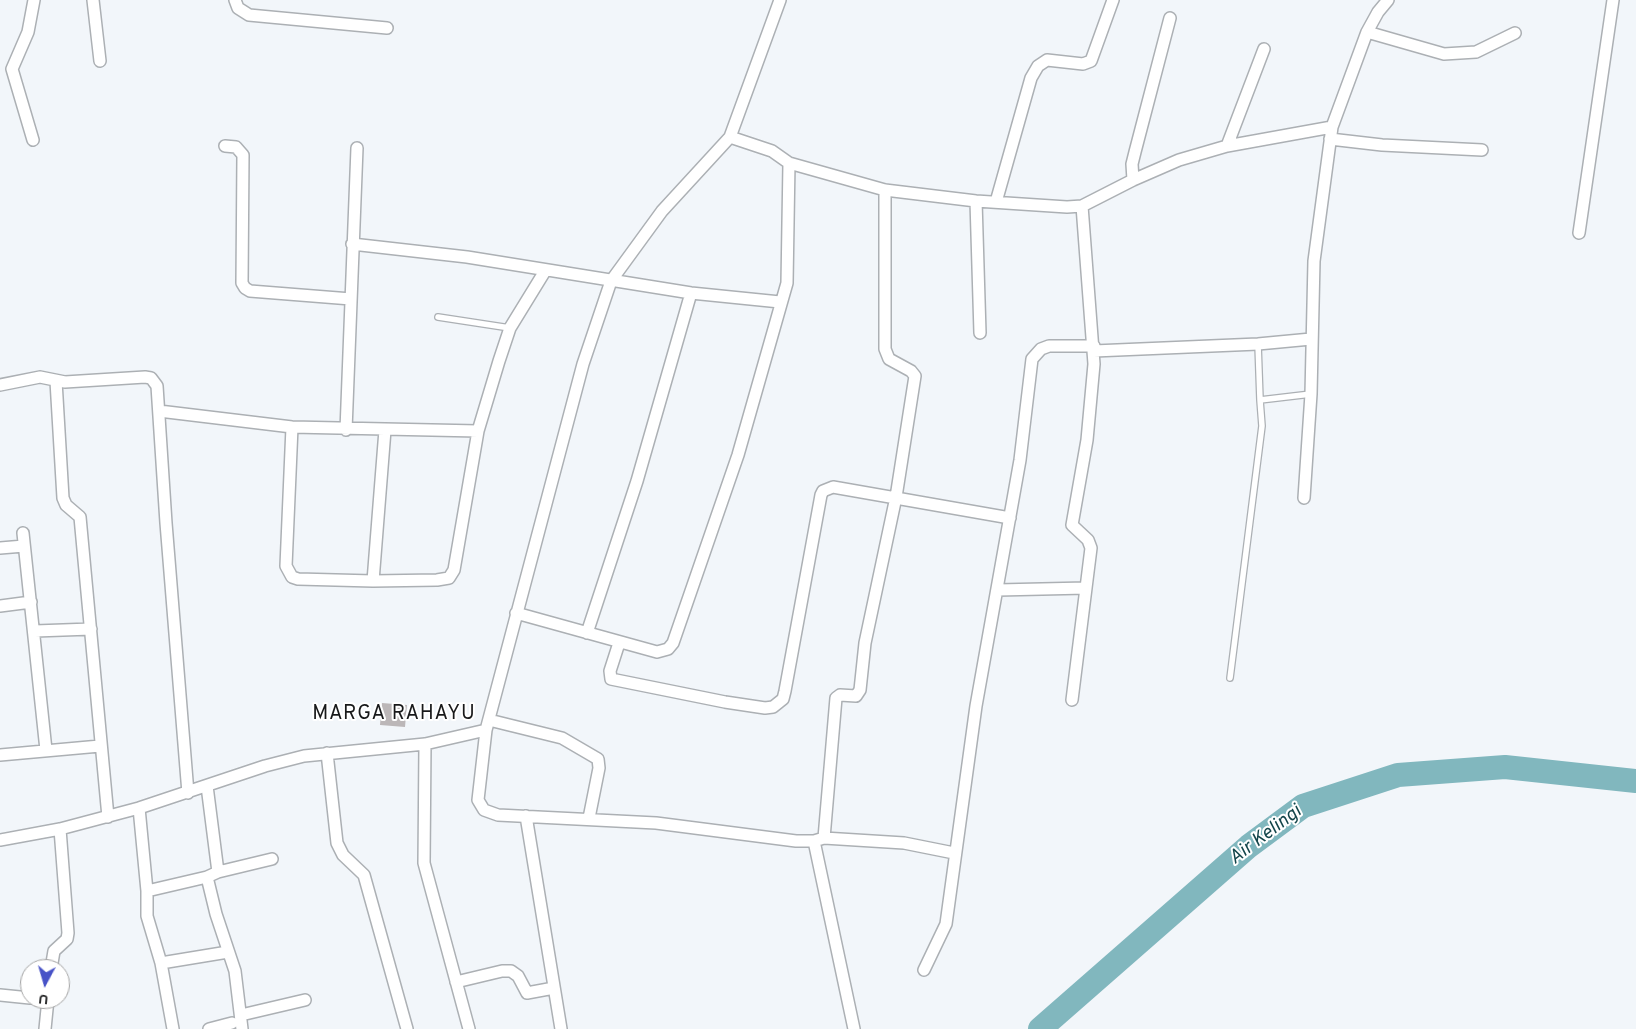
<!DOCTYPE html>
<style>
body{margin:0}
#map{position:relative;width:1636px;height:1029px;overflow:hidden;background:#f2f6fa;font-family:Overpass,sans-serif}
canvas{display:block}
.north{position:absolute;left:20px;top:959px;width:50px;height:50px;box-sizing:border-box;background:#fff;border:1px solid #a3a3a3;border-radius:50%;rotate:186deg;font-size:14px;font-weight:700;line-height:20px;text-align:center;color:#18191a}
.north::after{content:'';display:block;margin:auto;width:18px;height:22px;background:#4752c7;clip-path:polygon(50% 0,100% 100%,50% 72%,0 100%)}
</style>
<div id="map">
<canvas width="1636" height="1029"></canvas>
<div class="north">U</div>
</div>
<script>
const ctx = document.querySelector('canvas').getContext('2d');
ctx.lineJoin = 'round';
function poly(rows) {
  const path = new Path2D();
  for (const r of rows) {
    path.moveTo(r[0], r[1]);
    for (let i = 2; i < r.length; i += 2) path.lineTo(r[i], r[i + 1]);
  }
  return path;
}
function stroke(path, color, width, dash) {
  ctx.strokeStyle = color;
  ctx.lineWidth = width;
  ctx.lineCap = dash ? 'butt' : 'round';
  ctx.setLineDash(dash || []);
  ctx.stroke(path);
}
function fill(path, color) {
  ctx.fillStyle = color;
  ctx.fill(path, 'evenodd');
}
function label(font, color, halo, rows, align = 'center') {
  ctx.font = font + ' Overpass,sans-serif';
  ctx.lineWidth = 4;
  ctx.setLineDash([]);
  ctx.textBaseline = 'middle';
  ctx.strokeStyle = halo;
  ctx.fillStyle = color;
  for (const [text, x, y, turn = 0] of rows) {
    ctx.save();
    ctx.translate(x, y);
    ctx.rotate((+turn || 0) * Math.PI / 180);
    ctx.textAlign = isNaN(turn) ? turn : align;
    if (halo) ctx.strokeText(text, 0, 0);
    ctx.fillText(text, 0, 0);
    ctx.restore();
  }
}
const river = poly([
 [1040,1029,1249,846,1303,806,1398,775,1505,767,1636,781]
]);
const building = poly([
 [382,703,407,705,405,727,380,725]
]);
const service = poly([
 [438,317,510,328],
 [1258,344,1260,400],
 [1230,678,1262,426,1260,400,1311,394]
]);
const minor = poly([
 [93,0,100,61],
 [235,0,238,8,249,15,387,28],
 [1367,32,1444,54,1476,52,1515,33],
 [730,137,772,151,789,163,885,190,976,201,1067,207,1082,206,1133,180,1179,160,1227,146,1332,127],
 [1330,139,1382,145,1482,150],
 [33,140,12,69,28,32,34,0],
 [225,146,236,147,243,155,242,283,245,288,250,291,351,299],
 [1227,146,1264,49],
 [1133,180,1132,164,1135,152,1170,18],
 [976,201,980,333],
 [996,202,1031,78,1038,66,1047,60,1083,64,1091,61,1113,0],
 [1579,233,1613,0],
 [352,244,467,257,691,293,780,302],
 [1094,351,1258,344,1311,339],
 [56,381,63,498,66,505,80,517,108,817],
 [0,385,40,377,65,382,145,377,151,378,157,386,166,523,188,793],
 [159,411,292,427,478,431],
 [292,427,286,566,292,577,298,579,373,581,437,580,449,578,454,570,478,431,499,361,510,328,545,271],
 [346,430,357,148],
 [1304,498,1311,394,1314,261,1332,127,1367,32,1378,12,1388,0],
 [23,533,46,750],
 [0,548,24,546],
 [373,581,385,430],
 [998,590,1086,588],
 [0,606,31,602],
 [516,613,657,652,668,649,673,643,738,455,787,283,789,163],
 [35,631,91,629],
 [587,633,637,481,691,293],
 [619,643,610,671,611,679,725,702,765,708,773,707,783,699,785,691,821,495,823,491,833,487,1010,518],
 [1072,700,1091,548,1088,540,1072,525,1087,440,1094,364,1082,206],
 [489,720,562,738,598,759,599,768,589,818],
 [486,730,478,800,484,810,498,815,656,823,796,841,814,841,824,838,904,843,954,853],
 [425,744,424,863,469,1029],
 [327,753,337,843,343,855,364,875,407,1029],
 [0,755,100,746],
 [207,786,218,872,207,877,216,914,235,971,242,1029],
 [139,808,147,891,147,916,161,963,173,1029],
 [526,816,561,1029],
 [824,838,836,698,840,695,856,696,860,690,865,643,896,497,915,376,911,371,889,359,885,349,885,190],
 [0,840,60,829,139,808,265,766,304,756,425,744,486,730,583,364,611,281,662,211,730,137,780,0],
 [814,841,854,1029],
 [218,872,272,859],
 [147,891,207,877],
 [161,963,228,952],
 [51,969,54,951,67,939,68,933,60,829],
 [924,970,946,924,976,706,1020,460,1032,359,1041,349,1049,346,1094,346],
 [456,982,502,971,511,971,518,976,527,993,554,988],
 [0,995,30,998],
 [241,1015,305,1000],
 [45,1029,48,999],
 [209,1029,232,1023]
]);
const waterNames = [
 ["Air Kelingi",1266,836,-37]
];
const quarterNames = [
 ["MARGA RAHAYU",394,715]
];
stroke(river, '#81b7be', 24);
fill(building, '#bcb7b8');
stroke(service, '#acb0b4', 8);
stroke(minor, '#acb0b4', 14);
stroke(service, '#fff', 5.5);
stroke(minor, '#fff', 11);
label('italic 19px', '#13454a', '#fff', waterNames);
ctx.letterSpacing = '1px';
label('20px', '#18191a', '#fff', quarterNames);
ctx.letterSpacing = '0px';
</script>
